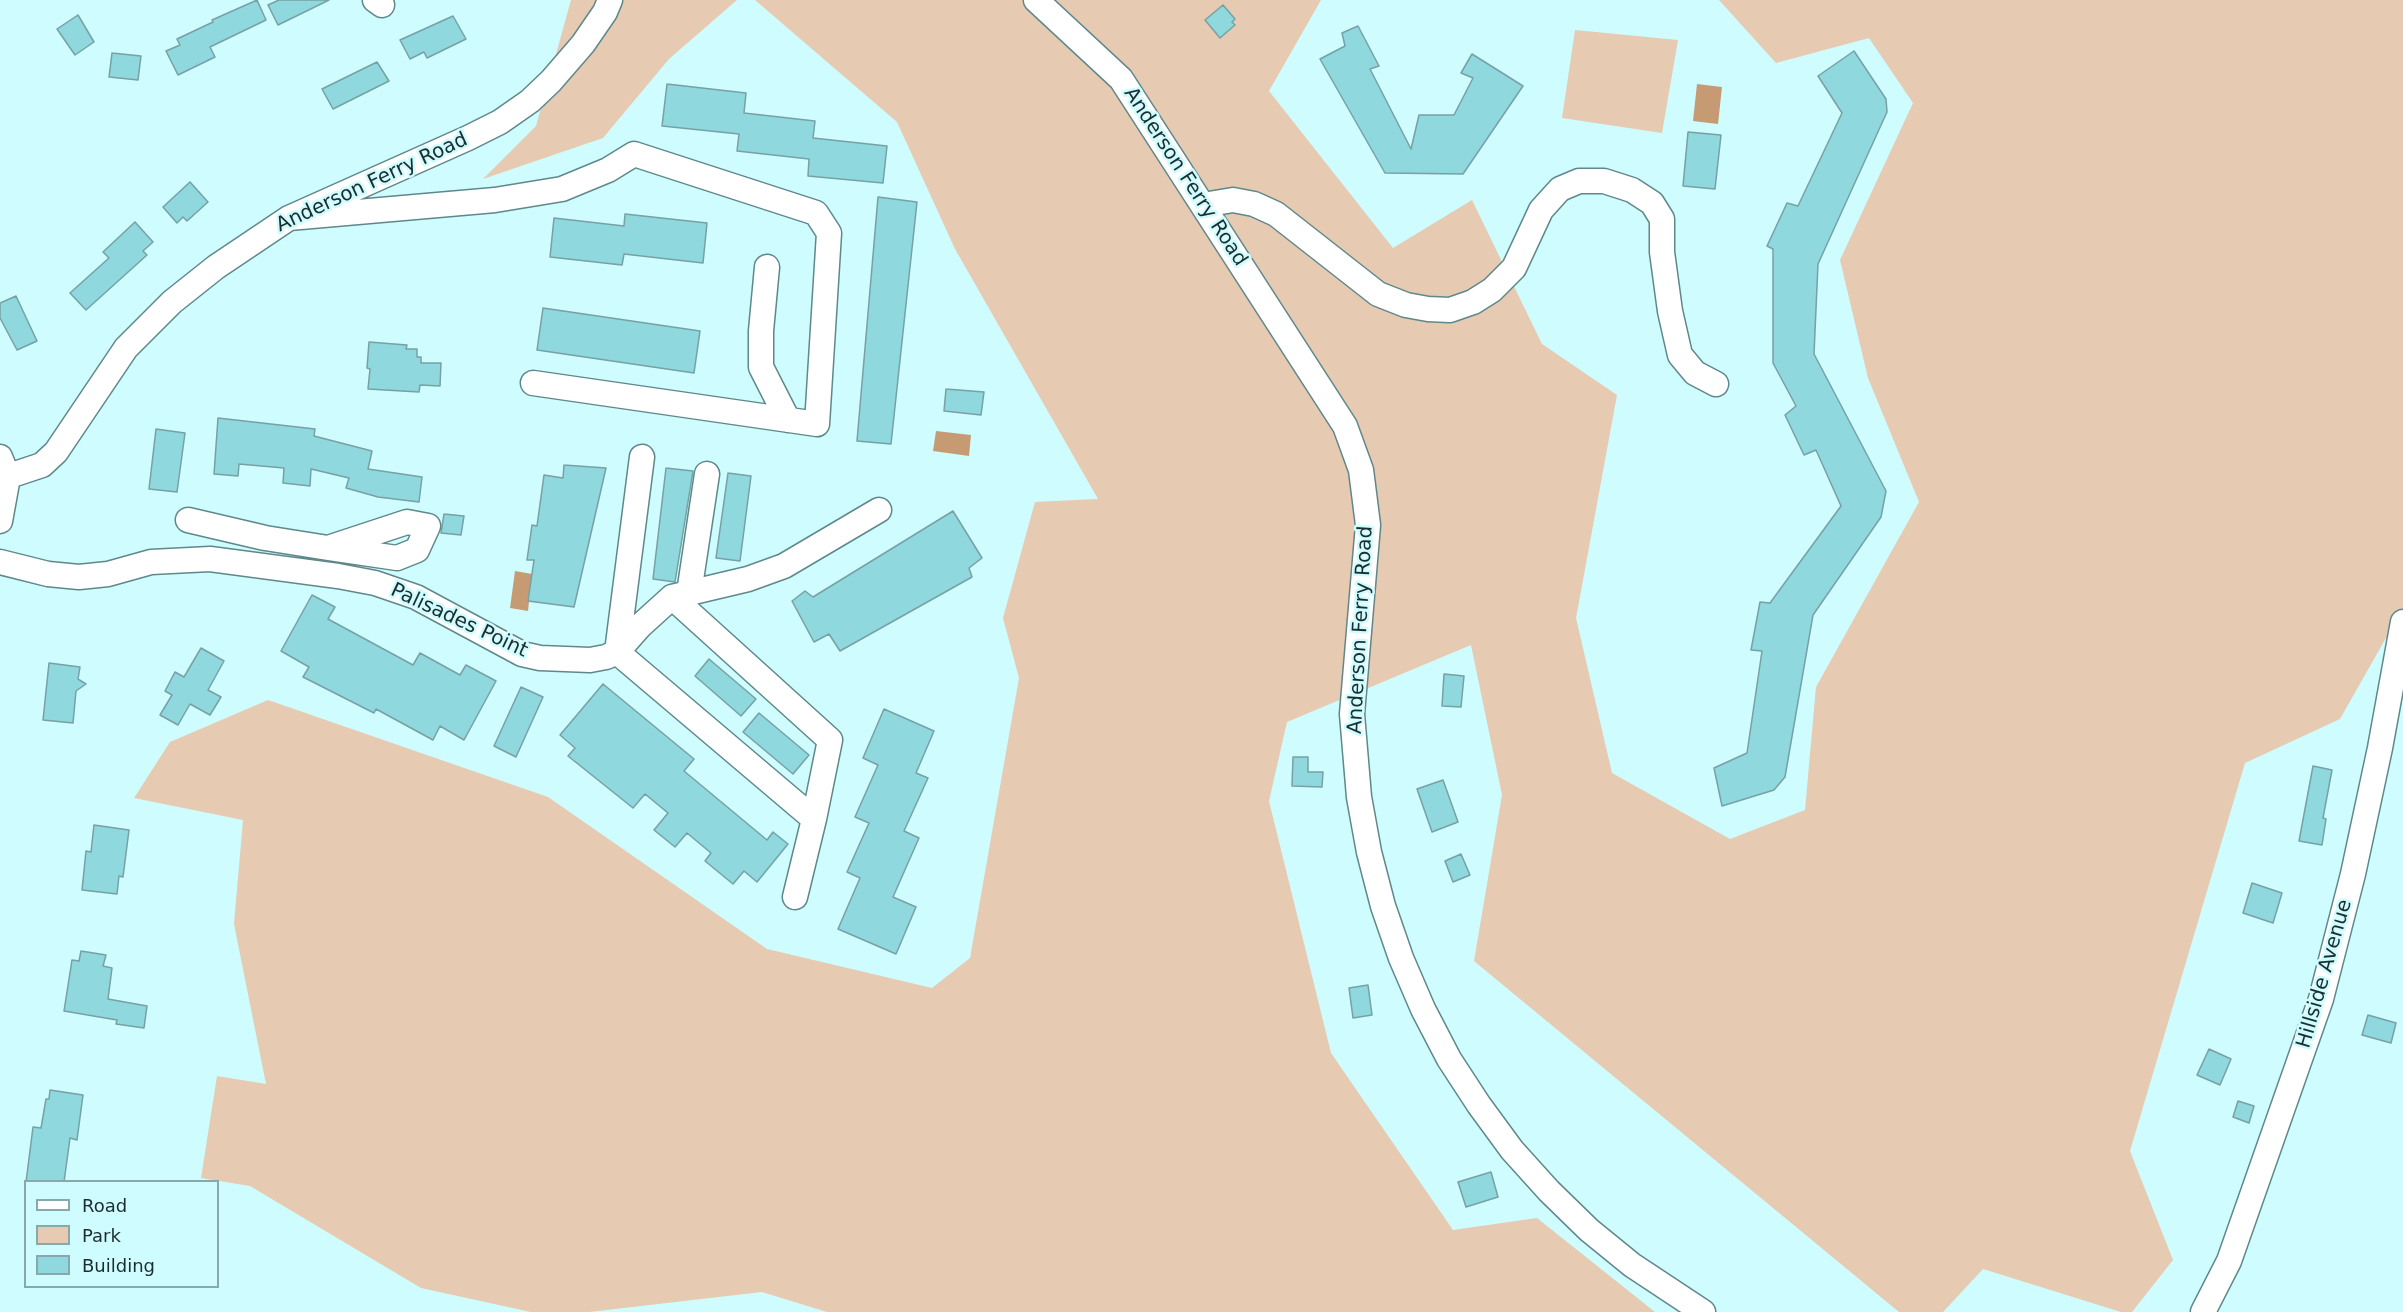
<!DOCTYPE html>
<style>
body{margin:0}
#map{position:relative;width:2403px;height:1312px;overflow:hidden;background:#cffcff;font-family:"DejaVu Sans",sans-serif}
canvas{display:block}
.legend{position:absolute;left:24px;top:1180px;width:195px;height:108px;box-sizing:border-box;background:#cffcff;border:2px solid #87a9ac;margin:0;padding:8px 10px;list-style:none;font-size:18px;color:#1c2d2f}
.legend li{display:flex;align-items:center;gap:12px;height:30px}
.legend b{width:30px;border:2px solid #87a9ac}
</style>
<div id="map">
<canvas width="2403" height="1312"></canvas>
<ul class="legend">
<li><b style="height:8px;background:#fff"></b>Road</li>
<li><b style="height:16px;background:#e6cab2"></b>Park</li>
<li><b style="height:16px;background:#8ed8de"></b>Building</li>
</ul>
</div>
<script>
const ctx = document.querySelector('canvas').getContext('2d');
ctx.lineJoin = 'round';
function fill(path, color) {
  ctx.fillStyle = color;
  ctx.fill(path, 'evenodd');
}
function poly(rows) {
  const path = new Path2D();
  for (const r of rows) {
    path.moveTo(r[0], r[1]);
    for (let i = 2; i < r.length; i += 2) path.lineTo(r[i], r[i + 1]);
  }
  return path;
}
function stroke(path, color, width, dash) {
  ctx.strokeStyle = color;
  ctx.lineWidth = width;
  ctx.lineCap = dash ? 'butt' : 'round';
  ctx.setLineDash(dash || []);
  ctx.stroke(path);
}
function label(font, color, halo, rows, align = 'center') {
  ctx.font = font + ' "DejaVu Sans",sans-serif';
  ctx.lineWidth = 5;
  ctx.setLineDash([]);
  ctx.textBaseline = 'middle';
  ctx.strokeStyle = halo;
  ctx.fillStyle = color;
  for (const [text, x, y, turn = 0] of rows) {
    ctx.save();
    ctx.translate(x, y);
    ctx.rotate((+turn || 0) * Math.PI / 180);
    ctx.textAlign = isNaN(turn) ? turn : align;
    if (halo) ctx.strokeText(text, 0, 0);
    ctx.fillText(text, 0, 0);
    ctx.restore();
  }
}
const green = poly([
 [571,0,737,0,669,59,603,138,483,179,536,126],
 [755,0,1321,0,1269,91,1393,248,1472,200,1542,344,1617,395,1576,618,1612,773,1730,839,1805,810,1816,687,1919,502,1868,378,1840,260,1913,103,1869,38,1776,63,1719,0,2403,0,2403,608,2340,719,2245,763,2130,1151,2173,1260,2132,1312,2121,1312,1983,1269,1943,1312,1899,1312,1474,961,1502,795,1471,645,1287,722,1269,801,1331,1053,1453,1230,1537,1218,1655,1312,827,1312,762,1292,589,1312,531,1312,421,1288,250,1186,201,1178,217,1076,266,1084,234,924,243,820,134,798,170,742,268,700,548,797,767,949,932,988,970,958,1019,678,1003,618,1035,502,1098,499,955,249,897,122],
 [1575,30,1678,40,1662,133,1562,118]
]);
const water = poly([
 [1697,84,1722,87,1718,124,1693,121],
 [936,431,971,435,969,456,933,451],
 [515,571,532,574,528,611,510,608]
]);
const building = poly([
 [257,0,266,20,210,47,215,57,178,75,166,51,180,45,177,39,213,22,212,20,257,0],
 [279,0,329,0,278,25,268,5,279,0],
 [1223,5,1235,19,1232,22,1235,25,1220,38,1205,20,1223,5],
 [78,15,94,42,75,55,57,29,78,15],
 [453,16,466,39,427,58,424,52,410,59,400,40,453,16],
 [1358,26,1379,66,1370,69,1411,149,1419,115,1454,115,1473,78,1461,73,1472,54,1523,86,1463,174,1385,173,1320,59,1345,46,1342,33,1358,26],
 [1854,51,1886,99,1887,112,1818,264,1814,354,1886,491,1881,517,1813,615,1785,777,1774,790,1722,806,1714,768,1747,753,1762,651,1751,650,1760,602,1770,603,1841,506,1816,450,1804,455,1785,415,1796,406,1773,363,1773,249,1767,246,1787,203,1798,206,1842,113,1818,76,1854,51],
 [112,53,141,56,138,80,109,77,112,53],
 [377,62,389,81,333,109,322,89,377,62],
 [667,84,746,93,744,113,815,121,813,138,887,146,883,183,808,176,809,159,737,151,739,134,662,126,667,84],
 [1688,132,1721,135,1715,189,1683,186,1688,132],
 [190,182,208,202,187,221,183,217,177,223,163,207,190,182],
 [878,197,917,202,891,444,857,441,878,197],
 [625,214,707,223,703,263,624,254,622,265,550,257,554,218,624,226,625,214],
 [135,222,153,242,143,251,147,255,86,310,70,293,109,258,103,252,135,222],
 [16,296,37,341,17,350,0,318,0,303,16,296],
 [543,308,700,331,694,373,537,350,543,308],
 [369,342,407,345,406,349,417,349,417,357,421,357,421,363,441,363,440,386,420,385,419,392,368,389,370,369,367,368,369,342],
 [946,389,984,392,981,415,944,411,946,389],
 [218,418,315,429,314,436,372,451,368,469,422,477,419,502,378,497,346,488,349,478,311,469,310,486,283,483,284,468,239,464,238,476,214,474,218,418],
 [156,429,185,433,177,492,149,489,156,429],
 [564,465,606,468,574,607,528,601,534,560,527,560,532,525,537,526,544,475,563,478,564,465],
 [666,468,693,471,675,582,653,579,666,468],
 [728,473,751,476,740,561,716,558,728,473],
 [953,511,982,558,969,568,972,577,840,651,829,634,814,642,792,601,805,591,813,597,953,511],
 [444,514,464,516,461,535,441,533,444,514],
 [312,595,335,607,328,619,413,665,420,653,460,675,466,665,496,681,464,740,440,726,433,740,376,709,374,713,303,677,309,667,281,651,312,595],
 [201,648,224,661,208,690,221,697,210,715,190,704,178,725,160,715,172,695,165,691,175,672,184,677,201,648],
 [709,659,756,699,741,716,695,676,709,659],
 [49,663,80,667,78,679,86,684,76,691,73,723,43,720,49,663],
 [1444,674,1464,676,1461,707,1442,706,1444,674],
 [603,684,694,759,684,771,767,840,773,832,788,844,757,882,744,871,733,884,705,861,711,853,687,833,675,847,654,830,668,813,645,794,633,808,568,756,575,748,560,735,603,684],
 [521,687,543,697,516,757,494,746,521,687],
 [884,709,934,731,916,773,928,778,904,831,919,838,893,897,916,907,896,954,838,929,860,878,847,872,869,823,855,817,878,765,863,758,884,709],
 [759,713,809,755,793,774,743,732,759,713],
 [1293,757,1308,757,1308,772,1323,772,1322,787,1292,786,1293,757],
 [2313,766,2332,770,2323,818,2326,819,2322,845,2299,841,2313,766],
 [1443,780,1458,822,1432,832,1417,789,1443,780],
 [94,825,129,830,123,877,119,876,117,894,82,890,86,851,91,852,94,825],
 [1461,854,1470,875,1453,882,1445,861,1461,854],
 [2252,883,2282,893,2273,923,2243,913,2252,883],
 [81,951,106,955,103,966,112,968,108,999,147,1006,144,1028,116,1024,117,1020,64,1011,72,960,79,961,81,951],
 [1368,985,1372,1015,1353,1018,1349,988,1368,985],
 [2368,1015,2396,1023,2391,1043,2362,1035,2368,1015],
 [2209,1049,2231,1059,2220,1085,2197,1075,2209,1049],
 [50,1090,83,1095,77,1140,70,1138,64,1182,26,1182,33,1127,41,1128,46,1099,49,1099,50,1090],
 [2238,1101,2254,1106,2249,1123,2233,1117,2238,1101],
 [1491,1172,1498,1197,1466,1207,1458,1182,1491,1172]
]);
const minor = poly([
 [375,0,382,5],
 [1036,0,1121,79,1345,426,1361,470,1368,525,1352,714,1359,797,1369,852,1383,906,1401,958,1423,1009,1449,1059,1479,1105,1512,1150,1549,1191,1589,1230,1632,1265,1703,1312],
 [1203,205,1233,200,1254,204,1276,214,1378,294,1406,305,1428,309,1450,310,1473,302,1492,290,1514,268,1541,210,1560,189,1579,181,1604,181,1632,190,1652,203,1662,219,1662,252,1670,311,1680,355,1695,373,1716,384],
 [289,218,495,200,562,189,608,170,634,154,816,213,829,233,817,424,533,383],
 [767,267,761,331,761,367,788,420],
 [0,457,8,477,0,521],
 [642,457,617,652,814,819,830,740,672,597],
 [0,479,42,465,56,452,126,348,172,302,216,267,289,218,468,138,500,122,530,101,551,81,583,44,605,12,610,0],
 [188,520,265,538,328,548,397,558,417,550,428,526,407,522,328,548],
 [0,562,48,574,79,577,108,574,151,562,210,559,338,576,375,583,416,597,522,654,540,658,590,660,606,657,617,652,640,626,672,597,748,579,784,566,879,510],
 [689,593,707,474],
 [795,897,814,819],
 [2203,1312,2229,1261,2321,999,2353,874,2380,748,2403,622]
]);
const streetNames = [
 ["Anderson Ferry Road",1185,177,57],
 ["Anderson Ferry Road",372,183,-25],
 ["Palisades Point",459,621,25],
 ["Anderson Ferry Road",1361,630,-87],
 ["Hillside Avenue",2325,974,-74]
];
fill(green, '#e6cab2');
fill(water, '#c69b74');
fill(building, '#8ed8de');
stroke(building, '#77a1a4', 1.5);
stroke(minor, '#5f888b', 27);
stroke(minor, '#fff', 24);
label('20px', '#1c2d2f', '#cffcff', streetNames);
</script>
